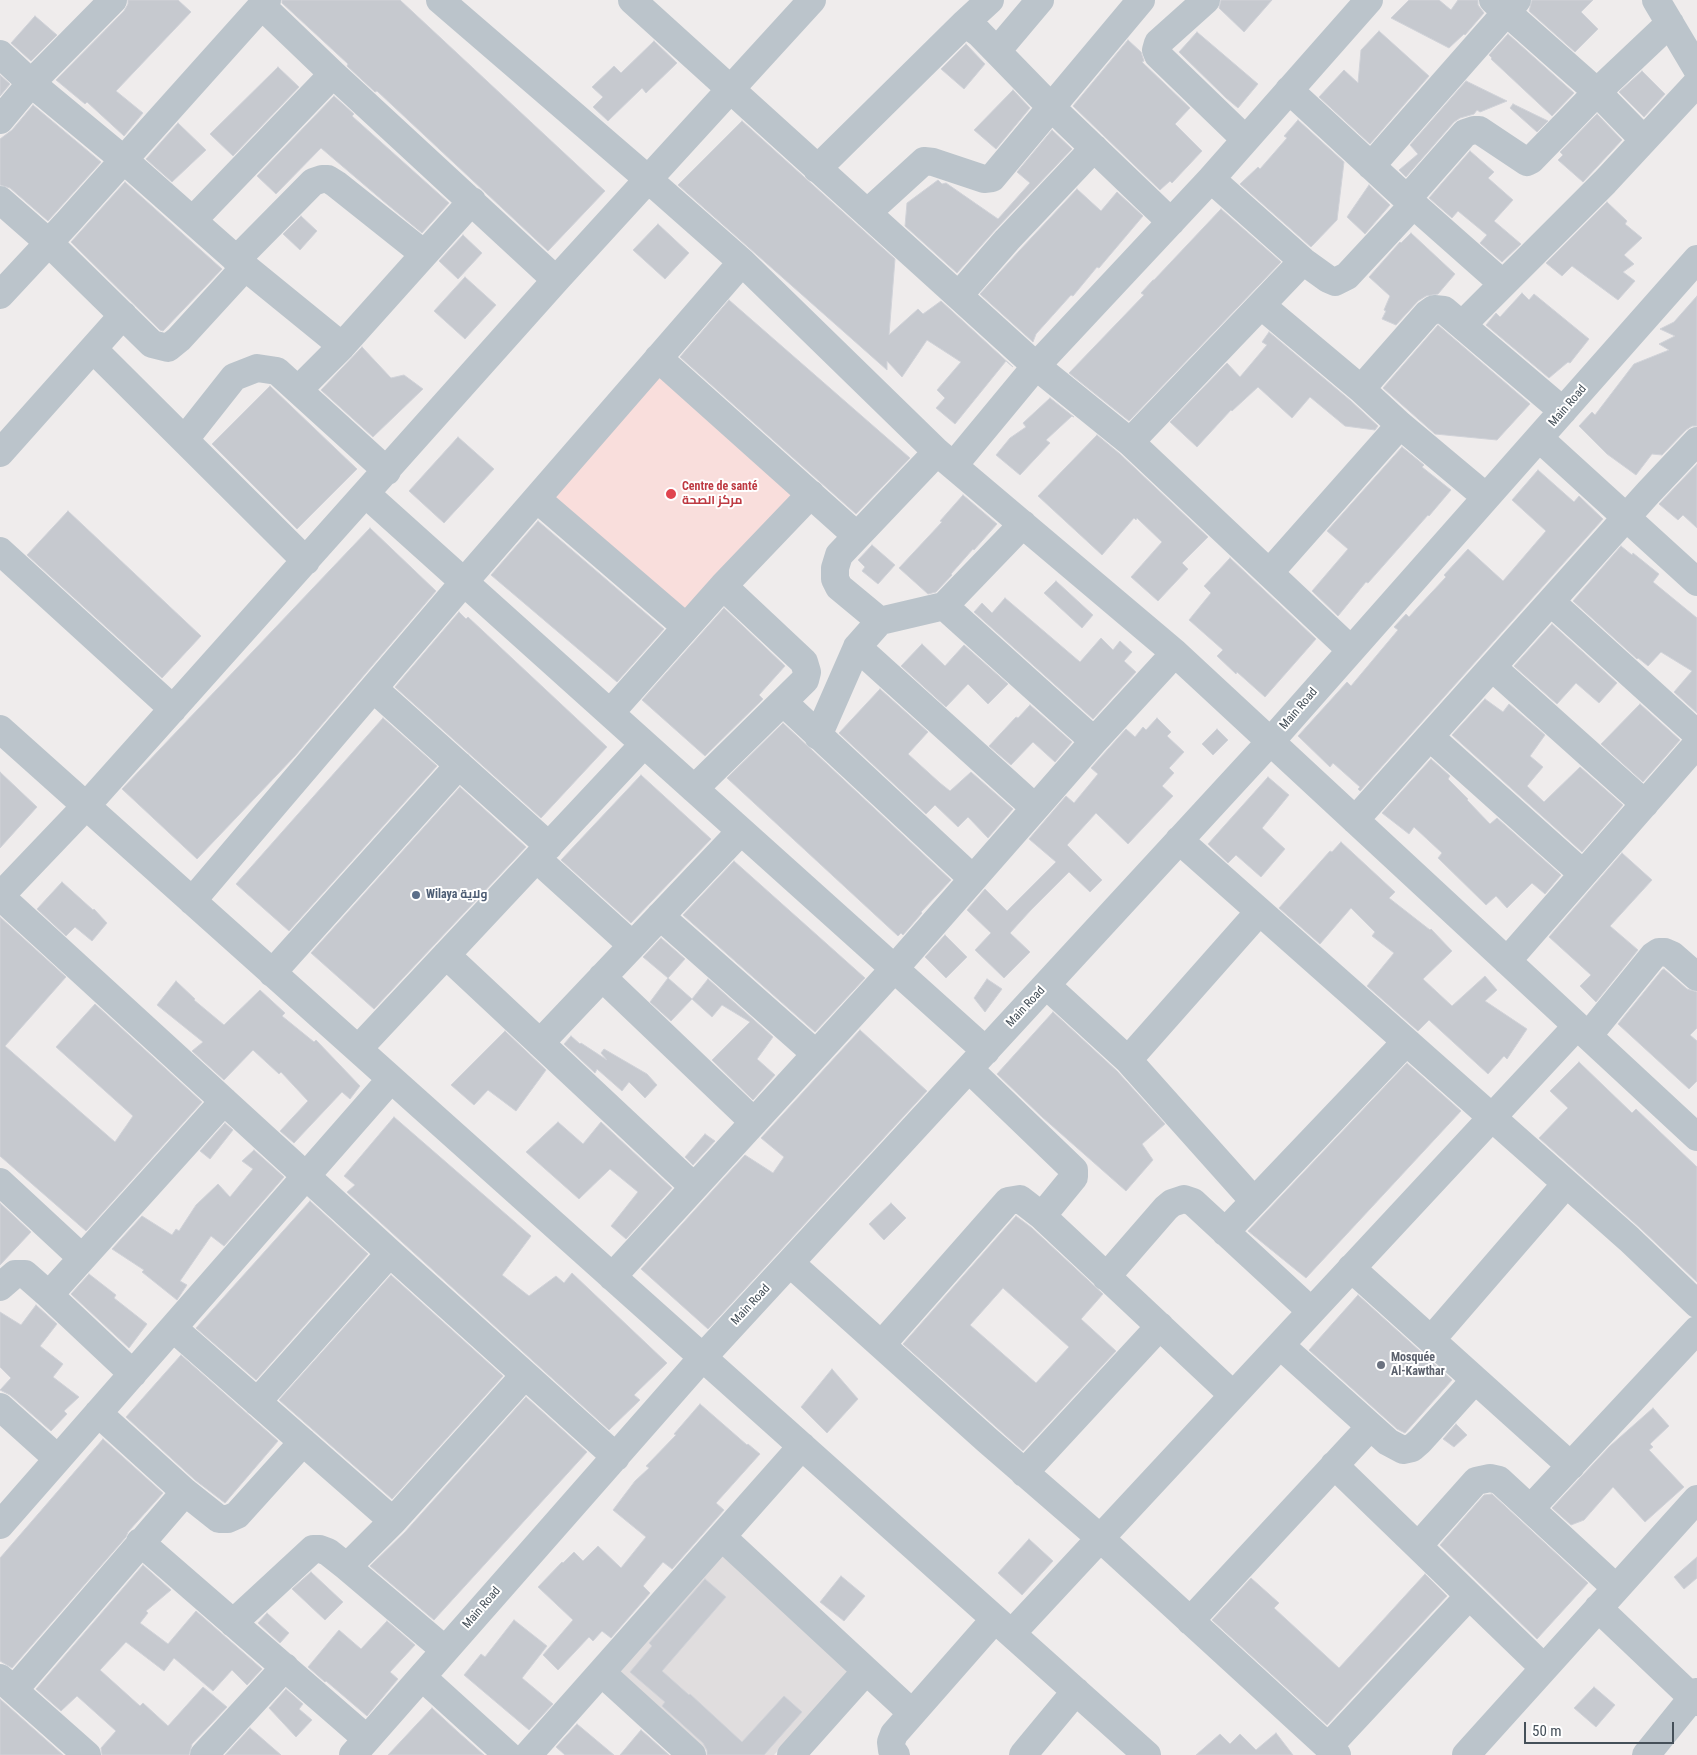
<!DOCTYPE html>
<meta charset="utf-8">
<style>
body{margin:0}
#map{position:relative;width:1697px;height:1755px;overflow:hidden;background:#efecec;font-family:"Roboto Condensed",sans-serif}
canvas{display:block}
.scale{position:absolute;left:1524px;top:1722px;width:150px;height:22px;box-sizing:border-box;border:2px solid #455059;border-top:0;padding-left:6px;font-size:15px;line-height:18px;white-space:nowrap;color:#455059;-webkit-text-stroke:4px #fff;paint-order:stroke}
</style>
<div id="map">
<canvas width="1697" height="1755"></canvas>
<div class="scale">50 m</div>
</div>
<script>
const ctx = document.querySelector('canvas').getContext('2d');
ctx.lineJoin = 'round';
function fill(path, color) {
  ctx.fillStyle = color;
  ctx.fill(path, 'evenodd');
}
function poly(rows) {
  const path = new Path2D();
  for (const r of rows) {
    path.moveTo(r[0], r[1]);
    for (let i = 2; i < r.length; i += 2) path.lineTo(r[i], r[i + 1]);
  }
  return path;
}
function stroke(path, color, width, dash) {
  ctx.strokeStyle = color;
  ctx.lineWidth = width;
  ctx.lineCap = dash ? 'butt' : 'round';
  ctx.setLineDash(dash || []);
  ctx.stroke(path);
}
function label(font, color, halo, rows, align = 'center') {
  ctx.font = font + ' "Roboto Condensed",Cairo,sans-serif';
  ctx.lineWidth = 4;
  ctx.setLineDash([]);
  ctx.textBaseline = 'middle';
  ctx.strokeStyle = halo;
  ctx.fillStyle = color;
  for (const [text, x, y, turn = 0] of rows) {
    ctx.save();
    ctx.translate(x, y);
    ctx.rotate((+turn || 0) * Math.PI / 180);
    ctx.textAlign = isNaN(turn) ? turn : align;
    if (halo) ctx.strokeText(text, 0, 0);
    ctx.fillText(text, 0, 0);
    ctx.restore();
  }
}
const education = poly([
 [721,1549,853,1668,774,1755,711,1755,613,1667]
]);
const medical = poly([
 [657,371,796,495,685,617,546,493]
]);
const building = poly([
 [128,0,178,0,191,12,116,91,143,113,124,136,87,102,85,104,56,80,124,11,128,4,128,0],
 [282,0,400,0,605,191,548,251,377,91,375,92,347,66,348,64,282,3,282,0],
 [1221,0,1272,0,1244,32,1219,8,1221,0],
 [1409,0,1439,0,1451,10,1458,0,1478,0,1478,5,1484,13,1465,35,1464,34,1449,48,1391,18,1409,0],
 [1532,0,1593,0,1581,12,1598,29,1575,52,1529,11,1532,0],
 [35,16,57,35,31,61,11,43,35,16],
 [1379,31,1429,76,1370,144,1319,97,1344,70,1358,83,1361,50,1379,31],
 [1197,32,1258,84,1238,108,1226,98,1179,52,1197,32],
 [1508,34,1574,93,1552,116,1491,59,1492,58,1489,55,1508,34],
 [1128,40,1141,52,1144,61,1142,62,1190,108,1175,124,1202,151,1172,183,1170,181,1160,190,1073,106,1128,40],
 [654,41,677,63,646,93,642,88,608,121,593,107,603,97,592,87,614,66,621,73,654,41],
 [966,44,985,64,964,89,941,69,966,44],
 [278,67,299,87,233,156,210,134,278,67],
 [1642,71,1665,94,1644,117,1619,92,1642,71],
 [0,75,10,84,0,96,0,75],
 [1466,81,1507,101,1480,112,1477,110,1474,114,1460,118,1454,122,1406,177,1399,170,1418,154,1410,145,1466,81],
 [1013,90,1030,108,996,149,974,130,1013,90],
 [334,96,354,114,352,116,449,203,422,233,382,200,321,148,276,194,257,176,334,96],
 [1513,104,1548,121,1537,132,1510,108,1513,104],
 [33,105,101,162,48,221,10,188,0,185,0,139,12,130,33,105],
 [1597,114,1622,140,1583,182,1558,160,1563,155,1560,152,1597,114],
 [1298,120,1344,162,1337,220,1311,247,1240,184,1258,167,1260,169,1287,138,1284,136,1298,120],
 [742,121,895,259,889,335,918,309,923,314,941,301,1013,367,1006,361,955,424,936,408,945,398,937,390,961,362,927,340,902,377,887,361,887,370,678,185,742,121],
 [178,123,206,150,172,182,146,159,178,123],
 [1052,130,1072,149,996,229,957,273,905,226,907,203,938,180,942,184,946,183,998,219,1030,183,1017,172,1052,130],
 [1470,151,1494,172,1488,178,1513,200,1494,221,1521,244,1502,262,1480,243,1487,235,1458,211,1452,218,1429,198,1470,151],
 [125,182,222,269,163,331,160,330,71,242,125,182],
 [1369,185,1390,205,1365,234,1347,217,1369,185],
 [1077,189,1101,211,1117,192,1143,216,1099,268,1097,267,1073,296,1071,295,1036,334,1033,342,980,294,1019,251,1077,189],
 [1607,202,1627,221,1625,224,1642,238,1624,255,1634,264,1623,272,1635,281,1618,300,1572,266,1562,276,1546,263,1607,202],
 [1221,209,1281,262,1129,421,1069,373,1144,295,1141,293,1153,280,1154,280,1221,209],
 [301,216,317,231,300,250,283,234,301,216],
 [658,224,689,253,665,279,633,250,658,224],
 [1411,233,1455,274,1438,294,1426,296,1418,301,1396,325,1382,319,1386,311,1384,310,1390,296,1369,277,1400,242,1401,243,1411,233],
 [463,235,482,253,458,279,439,261,463,235],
 [465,277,496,305,465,339,434,311,465,277],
 [1522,293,1529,300,1534,294,1589,339,1570,363,1568,362,1549,378,1486,325,1496,313,1500,317,1522,293],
 [1697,296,1697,426,1692,426,1686,430,1662,455,1652,454,1636,475,1607,454,1579,426,1592,412,1595,415,1634,364,1669,350,1659,344,1675,336,1660,329,1674,322,1697,296],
 [729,300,910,458,856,514,680,357,729,300],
 [1438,325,1530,404,1497,440,1435,434,1383,388,1438,325],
 [1269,332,1351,401,1378,426,1375,430,1345,426,1310,397,1292,418,1258,387,1232,411,1231,410,1197,447,1170,422,1227,363,1240,377,1267,345,1262,342,1269,332],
 [362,347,391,378,404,375,423,389,373,437,321,390,362,347],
 [270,386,357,469,297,529,212,444,270,386],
 [1050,398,1074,417,1072,416,1046,440,1050,443,1020,475,996,455,1010,438,1026,427,1023,423,1050,398],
 [1097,435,1120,454,1208,537,1182,563,1188,569,1158,601,1131,577,1162,542,1137,518,1136,520,1134,518,1102,555,1038,496,1097,435],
 [458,437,494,469,444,523,409,491,458,437],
 [1402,447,1424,465,1422,467,1451,490,1429,516,1428,515,1368,583,1366,582,1338,616,1312,591,1348,549,1327,531,1402,447],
 [1697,464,1697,528,1683,515,1678,520,1659,504,1697,464],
 [1538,470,1574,502,1579,496,1603,519,1360,791,1358,789,1360,787,1333,763,1330,767,1298,736,1347,682,1351,686,1398,630,1394,627,1406,614,1409,617,1418,607,1446,577,1444,575,1468,549,1503,581,1546,531,1512,500,1538,470],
 [963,495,997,524,974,550,973,549,951,574,952,575,936,592,928,594,899,568,942,522,940,521,963,495],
 [68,511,201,636,162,678,27,555,68,511],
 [538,521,664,629,617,682,491,575,538,521],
 [370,528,436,591,295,756,197,859,122,789,370,528],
 [872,545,895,565,878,584,862,571,865,567,858,560,872,545],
 [1621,546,1632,555,1633,553,1659,574,1653,582,1697,618,1697,713,1674,692,1692,671,1661,652,1648,666,1638,658,1637,659,1573,601,1621,546],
 [1230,558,1316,639,1265,697,1237,672,1236,674,1217,656,1223,650,1189,620,1211,593,1204,586,1230,558],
 [1056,581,1093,615,1082,628,1044,593,1056,581],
 [1005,598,1080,662,1101,638,1113,650,1120,641,1132,652,1124,661,1136,672,1093,719,974,612,982,603,992,613,1005,598],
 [724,608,785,666,759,695,763,699,705,756,642,700,724,608],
 [459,612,466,619,468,617,607,747,541,818,395,687,459,612],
 [1552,624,1617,683,1599,703,1576,683,1557,704,1514,666,1552,624],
 [922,644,945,666,964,645,1008,684,988,704,968,684,946,707,901,666,922,644],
 [880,689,928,732,908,754,940,783,950,791,971,772,1013,809,988,838,968,817,958,827,935,805,926,814,839,733,880,689],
 [1485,699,1503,712,1509,704,1545,735,1530,756,1543,767,1527,786,1544,802,1580,767,1623,805,1582,852,1452,735,1485,699],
 [1640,704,1680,740,1643,782,1601,744,1640,704],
 [1030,705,1072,742,1055,762,1033,742,1011,765,989,746,1016,717,1018,718,1030,705],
 [383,718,437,766,289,931,236,884,383,718],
 [1157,718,1171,732,1167,736,1184,752,1169,768,1174,773,1162,786,1173,796,1128,844,1096,813,1067,845,1102,880,1090,892,1069,872,1031,910,1010,933,1030,952,1004,978,975,950,991,933,967,910,985,889,1007,911,1056,862,1029,839,1066,796,1074,803,1098,774,1091,768,1126,729,1135,737,1143,727,1146,730,1157,718],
 [783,723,951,880,921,912,922,913,903,935,901,933,898,936,727,778,783,723],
 [1217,729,1228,740,1213,755,1202,744,1217,729],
 [1431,759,1450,776,1448,779,1468,799,1467,800,1490,824,1497,818,1561,875,1545,894,1532,883,1507,908,1496,896,1486,905,1438,858,1442,853,1414,827,1409,834,1382,813,1431,759],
 [0,772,37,807,0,848,0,772],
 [641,775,711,839,631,923,561,860,641,775],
 [1268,777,1289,795,1262,828,1285,849,1261,877,1236,855,1228,863,1208,844,1268,777],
 [460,787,526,847,374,1009,311,953,460,787],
 [1341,842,1395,892,1389,898,1430,930,1431,929,1452,951,1423,979,1452,1006,1485,976,1497,990,1485,1001,1527,1029,1507,1059,1504,1056,1488,1074,1429,1020,1418,1031,1367,986,1394,953,1372,936,1375,932,1351,908,1320,944,1279,908,1330,851,1332,852,1341,842],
 [1622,853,1652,880,1610,926,1638,950,1596,1002,1580,986,1591,975,1549,937,1622,853],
 [734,861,865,978,815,1032,683,915,734,861],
 [62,882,93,910,94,909,107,923,92,941,75,927,66,936,37,909,62,882],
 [0,917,66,977,5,1046,115,1142,133,1116,56,1047,95,1004,202,1102,86,1231,0,1156,0,917],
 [945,935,967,957,946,978,925,957,945,935],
 [661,938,685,959,668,978,643,957,661,938],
 [1664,969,1687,989,1697,992,1697,1028,1690,1035,1697,1041,1697,1081,1689,1089,1618,1024,1662,970,1664,969],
 [668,978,692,999,671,1021,650,1002,668,978],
 [708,979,773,1037,757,1059,775,1075,753,1100,712,1060,750,1022,722,1005,712,1017,692,999,708,979],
 [987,979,1002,989,985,1012,974,998,987,979],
 [176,981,195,999,194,1000,224,1025,260,990,285,1013,282,1016,314,1042,316,1040,360,1086,350,1099,342,1092,294,1143,280,1131,308,1101,281,1072,279,1074,253,1050,224,1080,192,1051,203,1042,157,1005,176,981],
 [1053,1012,1117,1071,1165,1124,1142,1144,1153,1160,1126,1191,1042,1117,997,1074,1053,1012],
 [860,1030,927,1091,708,1329,641,1269,745,1155,773,1173,784,1157,761,1138,860,1030],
 [505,1031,546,1070,516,1111,488,1090,474,1105,451,1085,505,1031],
 [571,1036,580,1044,581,1043,607,1060,601,1053,604,1049,647,1074,657,1085,645,1098,629,1082,622,1091,597,1069,595,1073,564,1044,571,1036],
 [1579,1062,1632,1113,1636,1109,1697,1167,1697,1282,1640,1228,1539,1138,1568,1108,1550,1091,1579,1062],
 [1407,1063,1461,1111,1306,1278,1248,1231,1407,1063],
 [394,1117,531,1236,502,1275,529,1296,556,1276,564,1283,572,1273,667,1363,634,1395,640,1400,609,1430,347,1192,355,1185,344,1176,394,1117],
 [558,1122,583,1144,601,1122,672,1188,626,1239,611,1226,638,1192,610,1169,579,1199,526,1152,558,1122],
 [225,1123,233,1130,210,1159,200,1151,225,1123],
 [705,1134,715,1141,693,1165,685,1157,705,1134],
 [254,1150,284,1177,224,1246,211,1236,180,1281,187,1285,177,1300,142,1272,144,1270,112,1249,142,1216,172,1235,176,1229,179,1231,196,1205,218,1184,230,1197,253,1169,242,1161,254,1150],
 [310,1201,368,1254,256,1380,196,1328,310,1201],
 [0,1203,31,1232,0,1265,0,1203],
 [891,1203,906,1218,884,1240,869,1224,891,1203],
 [1016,1216,1032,1228,1103,1294,1081,1319,1116,1351,1023,1451,903,1344,1016,1216],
 [1003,1288,1069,1347,1036,1383,970,1325,1003,1288],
 [89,1274,116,1295,114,1298,147,1324,129,1348,71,1294,89,1274],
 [391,1275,503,1376,392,1499,279,1400,391,1275],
 [1358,1295,1452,1380,1405,1433,1397,1429,1309,1350,1358,1295],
 [36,1305,57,1324,40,1346,63,1364,53,1377,79,1397,64,1411,67,1414,51,1431,10,1395,0,1390,11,1378,0,1367,0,1312,21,1325,36,1305],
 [181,1355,278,1441,225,1503,195,1480,126,1417,181,1355],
 [832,1369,858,1399,827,1433,801,1407,832,1369],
 [526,1397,587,1452,434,1620,370,1566,405,1532,526,1397],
 [700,1404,747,1445,748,1444,760,1454,716,1503,724,1510,672,1569,663,1562,643,1586,650,1593,611,1638,602,1631,593,1641,589,1637,558,1670,543,1655,573,1620,538,1587,562,1562,563,1563,574,1552,583,1561,598,1546,621,1568,646,1537,613,1510,635,1481,649,1468,646,1466,676,1435,674,1434,700,1404],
 [1653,1408,1669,1426,1650,1444,1653,1447,1649,1450,1684,1487,1645,1522,1613,1487,1584,1520,1571,1525,1552,1508,1610,1446,1653,1408],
 [1456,1424,1467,1435,1454,1447,1443,1439,1456,1424],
 [103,1439,163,1493,128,1532,126,1537,12,1668,0,1661,0,1558,103,1439],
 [1492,1494,1588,1583,1537,1639,1440,1545,1484,1495,1492,1494],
 [1029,1539,1053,1561,1022,1595,998,1573,1029,1539],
 [1697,1557,1697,1578,1684,1589,1674,1577,1697,1557],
 [143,1565,171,1590,146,1611,148,1613,140,1623,168,1644,196,1611,262,1669,247,1685,232,1670,213,1691,174,1658,164,1671,126,1642,100,1670,140,1706,143,1703,168,1726,203,1687,227,1707,192,1744,189,1755,102,1755,101,1748,116,1731,77,1696,61,1711,36,1689,143,1565],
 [311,1572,343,1602,325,1620,292,1589,311,1572],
 [1425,1574,1447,1596,1327,1725,1212,1620,1251,1578,1279,1603,1274,1608,1339,1668,1425,1574],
 [841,1576,865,1596,844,1621,820,1602,841,1576],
 [705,1579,726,1597,662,1671,689,1695,690,1694,742,1742,784,1696,802,1712,764,1755,707,1755,707,1750,703,1743,662,1706,665,1702,630,1672,652,1646,649,1643,705,1579],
 [267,1613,289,1633,280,1643,258,1623,267,1613],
 [514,1620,547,1646,522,1678,553,1704,529,1730,464,1675,481,1654,485,1657,514,1620],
 [387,1621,415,1645,390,1672,398,1679,367,1716,326,1681,325,1682,308,1667,339,1630,361,1649,387,1621],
 [1594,1687,1615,1705,1596,1727,1574,1708,1594,1687],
 [286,1689,303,1704,299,1709,312,1720,296,1737,269,1708,286,1689],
 [0,1699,63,1755,0,1755,0,1699],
 [432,1708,458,1732,484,1755,388,1755,432,1708],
 [577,1724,614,1755,565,1755,556,1747,577,1724],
 [250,1728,281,1755,225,1755,250,1728],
 [641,1730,669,1755,620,1755,641,1730],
 [1276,1733,1293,1755,1196,1755,1220,1734,1230,1744,1240,1734,1256,1750,1276,1733]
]);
const minor = poly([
 [440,0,649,180,742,262,937,452,1175,653,1697,1137],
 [632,0,1036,366,1130,442,1351,650],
 [990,0,965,23,979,33,1052,108,1171,222],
 [1206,0,1158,43,1156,50,1158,55,1245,139],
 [1493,0,1597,92,1644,140],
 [1656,0,1697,69],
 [262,6,333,74,556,280],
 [997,51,1040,0],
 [0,54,31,83,124,160,245,267,342,346],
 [1289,90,1407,199,1502,283],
 [0,120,31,83,113,0],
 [1371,166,1517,0],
 [817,169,965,23],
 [1211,179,1303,261,1328,279,1335,282,1347,276,1413,205],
 [1407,199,1465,133,1474,130,1479,130,1527,162,1531,160,1597,92,1670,23],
 [0,200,48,242,152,344,168,348,179,339,245,267],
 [867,213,924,161,933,162,984,179,992,178,1141,0],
 [193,220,333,74],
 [236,260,313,182,322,179,328,179,336,184,424,254],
 [0,295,68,222,267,0],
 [959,295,1007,240,1094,148],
 [1262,306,1361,389,1400,425,1486,497],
 [1462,325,1605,182,1697,83],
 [93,349,306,561],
 [658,358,857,536],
 [1361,389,1427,314,1434,309,1444,310,1563,411],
 [298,390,342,346,472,201],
 [1539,438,1697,582],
 [185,439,234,377,257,368,277,371,387,471],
 [1130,442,1303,261],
 [0,453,123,315],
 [954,465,1036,366,1211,179,1369,0],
 [366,494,986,1051],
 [537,499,686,627],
 [0,551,173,709],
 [1269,573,1400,425],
 [1551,602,1697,734],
 [944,606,1094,741],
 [880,621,839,587,835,579,835,568,839,555,937,452],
 [857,647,1035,808],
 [1492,667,1645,804],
 [374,689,549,846],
 [783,702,973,879],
 [610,713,723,586,811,494],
 [0,729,1147,1755],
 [818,736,857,647,880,621,944,606,1023,524],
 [1430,737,1583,874],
 [694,789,805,680,807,672,804,662,723,586],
 [1355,820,1648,493,1697,441],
 [1179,840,1629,1239,1697,1304],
 [537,859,632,945],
 [192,901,464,582,742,262],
 [660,916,816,1054],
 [446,955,694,1187],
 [1507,961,1697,744],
 [272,973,459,765],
 [602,977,754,1122],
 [1046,985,1128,1060,1254,1201],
 [1588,1036,1653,956,1659,952,1665,952,1672,955,1697,977],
 [540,1043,741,831],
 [358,1049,644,744],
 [1128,1060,1259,912],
 [969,1069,1074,1170,1074,1177,1042,1216,1233,1395],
 [0,1182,82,1258],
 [1225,1232,1406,1042],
 [790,1263,987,1440,1100,1538,1337,1755],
 [1351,1268,1571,1466],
 [612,1277,894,969,1094,741,1175,653],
 [1106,1277,1166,1208,1172,1203,1184,1199,1193,1202,1311,1311],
 [0,1287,15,1274,25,1274,49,1295,133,1374],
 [49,1295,224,1101],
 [173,1328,393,1521],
 [1431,1340,1566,1184],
 [882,1344,1008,1201,1020,1199,1042,1216],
 [1280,1345,1388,1442,1403,1450,1412,1448,1420,1441,1475,1380],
 [257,1402,390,1253],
 [0,1407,58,1459],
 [98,1413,185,1492,219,1519,228,1519,237,1515,303,1442],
 [616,1457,390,1253,0,896,86,806,556,280,812,0],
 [1334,1465,1544,1668],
 [1024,1473,1160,1326],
 [1531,1508,1697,1330],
 [0,1525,391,1079],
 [722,1537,912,1713],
 [140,1542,367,1739],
 [1418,1546,1476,1481,1490,1478,1499,1480,1616,1588],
 [347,1567,393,1521,525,1375],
 [1598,1608,1697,1702],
 [1190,1621,1370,1427],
 [233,1623,313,1549,320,1549,328,1552,347,1567,445,1650],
 [1012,1633,1577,1026],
 [602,1673,692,1755],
 [422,1677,508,1755],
 [0,1678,87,1755],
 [14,1690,185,1492],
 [1328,1747,1469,1596],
 [204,1755,285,1667],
 [353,1755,703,1357,1270,742,1697,259],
 [528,1755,802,1446],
 [791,1755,866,1671],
 [896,1755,892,1750,891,1742,894,1734,995,1619],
 [1023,1755,1076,1691],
 [1466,1755,1697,1499],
 [1646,1755,1697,1692]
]);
const markers = [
 [671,494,6,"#e0444e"],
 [416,895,5,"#5c6f8a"],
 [1381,1365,5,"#6b7280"]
];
const streetNames = [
 ["Main Road",1568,406,-49],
 ["Main Road",1299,709,-49],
 ["Main Road",1026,1007,-47],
 ["Main Road",751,1305,-47],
 ["Main Road",482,1608,-49]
];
const healthNames = [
 ["Centre de santé",682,487],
 ["مركز الصحة",682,501]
];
const serviceNames = [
 ["Wilaya ولاية",426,895]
];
const worshipNames = [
 ["Mosquée",1391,1358],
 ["Al-Kawthar",1391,1372]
];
fill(education, '#e0ddde');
fill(medical, '#f9dedc');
fill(building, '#c6c9cf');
stroke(building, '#d0d2d8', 1);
stroke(minor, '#bbc4cb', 28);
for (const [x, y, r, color] of markers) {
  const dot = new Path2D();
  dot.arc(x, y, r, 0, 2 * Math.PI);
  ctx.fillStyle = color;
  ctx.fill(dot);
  stroke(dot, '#fff', 2);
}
label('12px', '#455059', '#fff', streetNames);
label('bold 12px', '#be3a42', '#fff', healthNames, 'left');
label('bold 12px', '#4e5e75', '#fff', serviceNames, 'left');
label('bold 12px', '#5b616d', '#fff', worshipNames, 'left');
</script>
